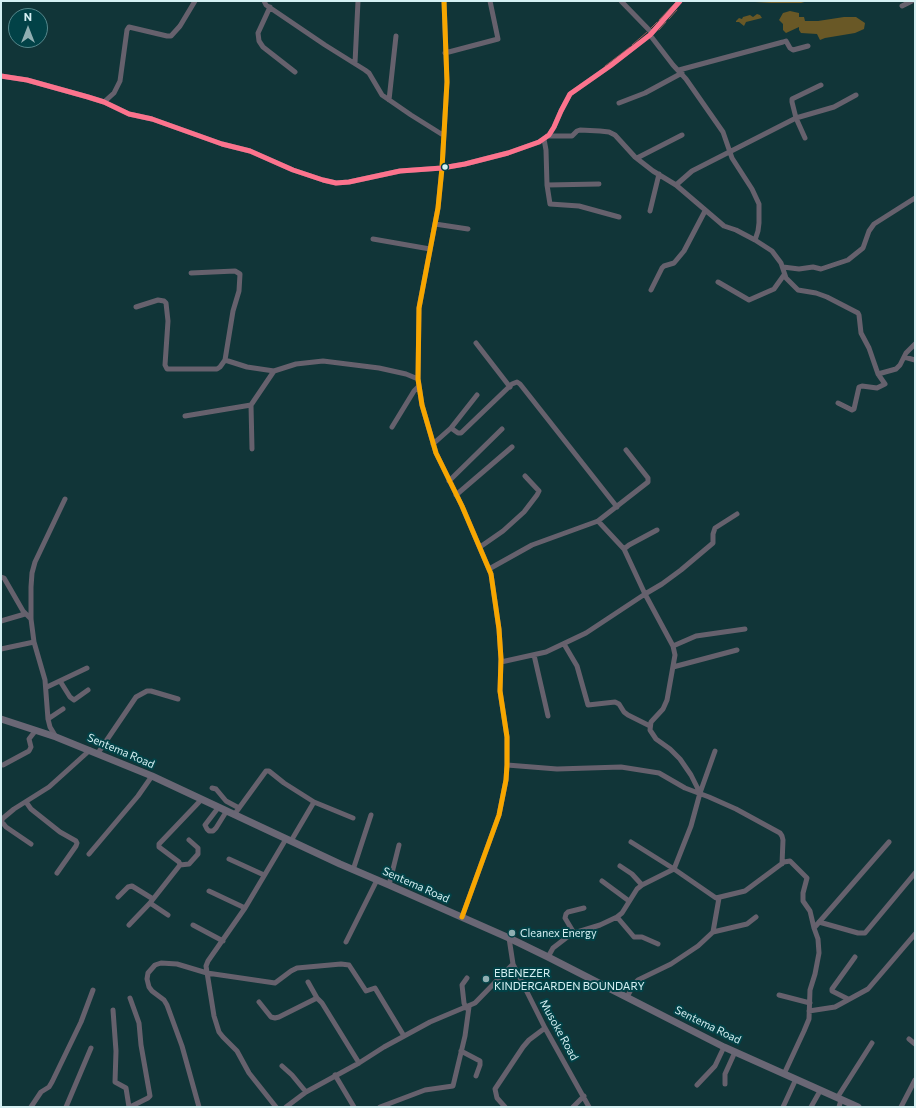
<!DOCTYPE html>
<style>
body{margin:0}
#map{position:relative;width:916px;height:1108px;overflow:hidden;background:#113538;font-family:Commissioner,sans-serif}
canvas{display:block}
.frame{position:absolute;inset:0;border:2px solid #d5f0f3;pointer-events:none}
.north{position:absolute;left:8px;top:8px;width:40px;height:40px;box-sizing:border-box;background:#024247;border:1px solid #56888c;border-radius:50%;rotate:0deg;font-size:11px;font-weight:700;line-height:16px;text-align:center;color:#d5f0f3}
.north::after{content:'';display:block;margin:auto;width:14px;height:18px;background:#90afb2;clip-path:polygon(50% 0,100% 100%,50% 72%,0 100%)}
</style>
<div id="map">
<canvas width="916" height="1108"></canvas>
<div class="frame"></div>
<div class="north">N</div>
</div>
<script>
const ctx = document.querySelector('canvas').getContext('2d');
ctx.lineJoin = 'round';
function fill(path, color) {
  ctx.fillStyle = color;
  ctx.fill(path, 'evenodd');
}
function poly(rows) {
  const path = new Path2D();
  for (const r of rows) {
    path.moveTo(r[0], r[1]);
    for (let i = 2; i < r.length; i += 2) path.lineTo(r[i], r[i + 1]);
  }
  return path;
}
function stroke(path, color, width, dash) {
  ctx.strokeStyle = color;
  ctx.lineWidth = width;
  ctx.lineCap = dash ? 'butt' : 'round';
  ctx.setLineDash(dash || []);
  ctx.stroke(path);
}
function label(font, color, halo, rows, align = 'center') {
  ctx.font = font + ' Commissioner,sans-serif';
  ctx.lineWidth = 4;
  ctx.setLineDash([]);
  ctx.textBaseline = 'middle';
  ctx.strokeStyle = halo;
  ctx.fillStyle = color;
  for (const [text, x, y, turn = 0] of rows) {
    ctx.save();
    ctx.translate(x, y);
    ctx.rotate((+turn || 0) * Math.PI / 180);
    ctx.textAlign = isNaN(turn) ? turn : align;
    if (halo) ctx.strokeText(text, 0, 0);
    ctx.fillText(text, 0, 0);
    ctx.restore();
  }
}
const green = poly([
 [739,1,808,1,801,3,771,3],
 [790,11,799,13,799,17,804,17,805,21,818,21,844,17,856,17,865,23,864,29,855,33,825,38,820,40,817,34,801,33,799,30,799,27,786,33,783,30,783,24,779,20,783,13],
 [757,14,760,15,762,18,746,22,744,26,739,22,736,22,736,21,739,18,742,19,743,17,750,15,753,17]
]);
const stream = poly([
 [669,19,677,10],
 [659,20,676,2],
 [651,28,657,22],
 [659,30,666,22],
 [632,45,647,32],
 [605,66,630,47]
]);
const minor = poly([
 [264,1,266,5,325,45,365,70,369,73,382,95,411,115,443,135],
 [444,1,447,82,442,168,438,208,419,308,418,379,422,405,436,453,462,506,491,574,499,629,501,659,500,691,507,737,507,765,506,780,499,815,462,917],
 [621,1,652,33],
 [902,6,912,1],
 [270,7,258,33,259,41,263,47,295,72],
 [650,35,673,65,686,79,723,132,732,158,752,189,759,204,759,223,758,231,755,240],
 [445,53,498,39,490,1],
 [355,63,358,1],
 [679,70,783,42,786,41,790,48,793,50,808,46],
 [1,76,27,80,88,97,104,102,129,114,152,119,222,144,250,151,293,170,323,180,336,183,349,182,400,171,442,168,465,164,508,153,539,142,549,135,554,127,561,111,570,94,610,66,650,35,680,1],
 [389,100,396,36],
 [104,102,114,93,120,81,127,30,129,27,167,36,171,36,180,26,195,1],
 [619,103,645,93,682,73],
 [547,136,572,136,577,131,580,130,600,131,609,132,615,135,635,157,653,171,676,185,724,226,736,230,755,240,772,251,781,263,786,278,798,290,816,293,827,297,858,313,859,315,861,333,869,348,878,374,885,384,877,388,862,386,859,387,854,409,852,410,838,403],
 [805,138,796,118,834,107,856,95],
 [544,139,546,150,547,185,599,184],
 [637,158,682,135],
 [547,185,550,204,579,206,619,217],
 [676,185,692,171,796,118,792,102,792,99,821,85],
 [650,211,659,174],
 [435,224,468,229],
 [373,239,430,249],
 [783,267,799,269,813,267,821,269,848,260,863,248,869,231,874,224,915,198],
 [191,273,235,271,240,274,239,291,233,311,225,360],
 [718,282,749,300,774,289,784,275],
 [651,290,662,268,664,266,674,263,684,251,705,211],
 [136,307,158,300,164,301,166,303,168,321,165,365,167,369,217,369,220,367,225,360,247,367,274,371],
 [476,343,510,387],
 [904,357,915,360],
 [878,374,896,369,900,365,906,353,915,344],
 [185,416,251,405],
 [392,427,414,391,418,387],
 [451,428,458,433,461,433,512,384,517,382,520,384,617,507],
 [433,444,451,428,477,395],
 [252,449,251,405,274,371,296,364,323,361,379,368,406,374,418,379],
 [449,481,502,429],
 [456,495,512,447],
 [598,521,624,549,645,594,673,646,675,655,667,700,663,709,651,722,650,730,656,739,670,749,680,759,691,775,700,793],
 [480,547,503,531,524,512,537,495,539,491,525,476],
 [624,549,629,545,657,530],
 [489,569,532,545,598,521,648,482,648,478,626,450],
 [1,577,4,578,23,611,31,619],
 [1,621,25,614],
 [564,644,577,666,588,705,615,702,619,704,624,712,628,715,650,726],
 [673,646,696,636,745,629],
 [1,649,34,642],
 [534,655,548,716],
 [501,662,546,652,586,633,645,594,662,584,681,570,713,543,713,534,715,528,737,514],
 [673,667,737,650],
 [60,681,70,697,74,700,88,690],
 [47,687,87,668],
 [48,719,63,709],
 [56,737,50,727,48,719,45,680,34,642,31,619,31,587,32,573,35,562,65,499],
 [98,753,136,697,147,691,151,691,178,699],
 [3,765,29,751,31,747,29,739,36,730],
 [507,765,557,769,621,767,659,773,685,788,709,797,736,809,780,833,782,836,783,840,782,864],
 [212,788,216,789,226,801,239,808],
 [26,802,31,809,60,832,76,841,77,843,76,846,57,873],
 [314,802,353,818],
 [218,808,205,825,207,829,209,831,213,831,216,828,226,812],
 [234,815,266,771,269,771,284,783,314,802,291,841],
 [631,842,674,869,716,898,745,891,784,862,790,861,807,878,803,893,803,901,810,911,814,928],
 [31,844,6,827,2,822,2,819,14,809,49,787,90,750],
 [89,854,138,796,152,776],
 [229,859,264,875],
 [180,865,189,864,198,854,198,848,189,840],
 [620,866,632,874,642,885],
 [353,870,371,815],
 [602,881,629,901],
 [389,885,399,845],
 [209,891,245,908],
 [118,897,128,887,132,886,153,899],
 [150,903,168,915],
 [617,917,634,937,642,937,658,944],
 [819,922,858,933,865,933,915,873],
 [129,925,150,903,180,865,179,862,159,847,159,844,201,800],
 [193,925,223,941],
 [713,932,719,898],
 [574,933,565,918,566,914,568,912,584,908],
 [509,938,513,964,545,1028,589,1107],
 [346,942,377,880],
 [548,957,553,948,566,938,574,933,600,925,617,917,622,913,637,889,642,885,674,869,691,826,700,793,715,751],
 [308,982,317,998],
 [779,995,810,1003],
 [627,997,634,984,638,980,671,964,698,946,713,932,747,924,756,917],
 [130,998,139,1023,141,1045,150,1096,148,1098,130,1107],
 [848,999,832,991,832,989,855,957],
 [259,1002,271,1017,275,1018,279,1017,317,998,322,1003,359,1063],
 [466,1008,464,1003,462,985,467,978],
 [113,1010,116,1051,115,1082,126,1088,129,1107],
 [809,1011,835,1007,868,989,915,934],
 [909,1039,915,1044],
 [461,1051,480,1061,480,1065,476,1076],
 [282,1066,292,1075,306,1092],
 [784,1074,804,1031,809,1019,810,990,815,974,819,953,818,939,814,928,889,842],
 [335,1075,354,1107],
 [725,1084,725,1074,735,1052],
 [697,1085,715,1066,724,1047],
 [837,1098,872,1043],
 [31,1107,41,1092,49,1087,52,1082,81,1022,93,990],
 [66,1107,91,1048],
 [199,1107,182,1046,167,1005,164,1000,152,991,149,987,147,979,148,973,155,965,161,963,177,964,207,973,275,983,291,971,297,968,341,964,349,965,366,991,375,988,404,1036],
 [276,1107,249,1073,237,1051,223,1037,219,1032,214,1016,206,966,208,961,245,908,286,839],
 [286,1107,306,1092,359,1063,384,1047,430,1022,475,1003,513,964],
 [380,1107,425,1090,453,1086,465,1036,469,1007],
 [505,1107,497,1098,495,1089,523,1047,529,1040,545,1028],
 [573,1107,584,1096],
 [783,1107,796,1079],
 [811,1107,820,1091],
 [839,1107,841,1100],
 [901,1107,915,1080]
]);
const major = poly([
 [1,719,56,737,152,776,340,864,389,885,509,938,548,957,724,1047,858,1107]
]);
const bus1 = poly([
 [444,1,447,82,442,168,438,208,419,308,418,379,422,405,436,453,462,506,491,574,499,629,501,659,500,691,507,737,507,765,506,780,499,815,462,917]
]);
const bus2 = poly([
 [1,76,27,80,88,97,104,102,129,114,152,119,222,144,250,151,293,170,323,180,336,183,349,182,400,171,442,168,465,164,508,153,539,142,549,135,554,127,561,111,570,94,610,66,650,35,680,1]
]);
const markers = [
 [445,167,3.5,"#d5f0f3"],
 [512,933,4,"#90afb2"],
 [486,979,4,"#90afb2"]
];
const streetNames = [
 ["Sentema Road",121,751,23],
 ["Sentema Road",416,885,24],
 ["Sentema Road",708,1025,26],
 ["Musoke Road",559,1030,61]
];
const poiNames = [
 ["Cleanex Energy",520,933],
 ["EBENEZER",494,973],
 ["KINDERGARDEN BOUNDARY",494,986]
];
fill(green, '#695826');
stroke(stream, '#975855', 1);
stroke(minor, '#66616d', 5);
stroke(major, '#6a6775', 7);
stroke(bus1, '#f7a600', 5);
stroke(bus2, '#fc738d', 5);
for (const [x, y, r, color] of markers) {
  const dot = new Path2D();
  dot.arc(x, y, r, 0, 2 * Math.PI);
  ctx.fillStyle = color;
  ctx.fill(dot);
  stroke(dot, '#024247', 1.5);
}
label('11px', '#d5f0f3', '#024247', streetNames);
label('11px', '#d5f0f3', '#024247', poiNames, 'left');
</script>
